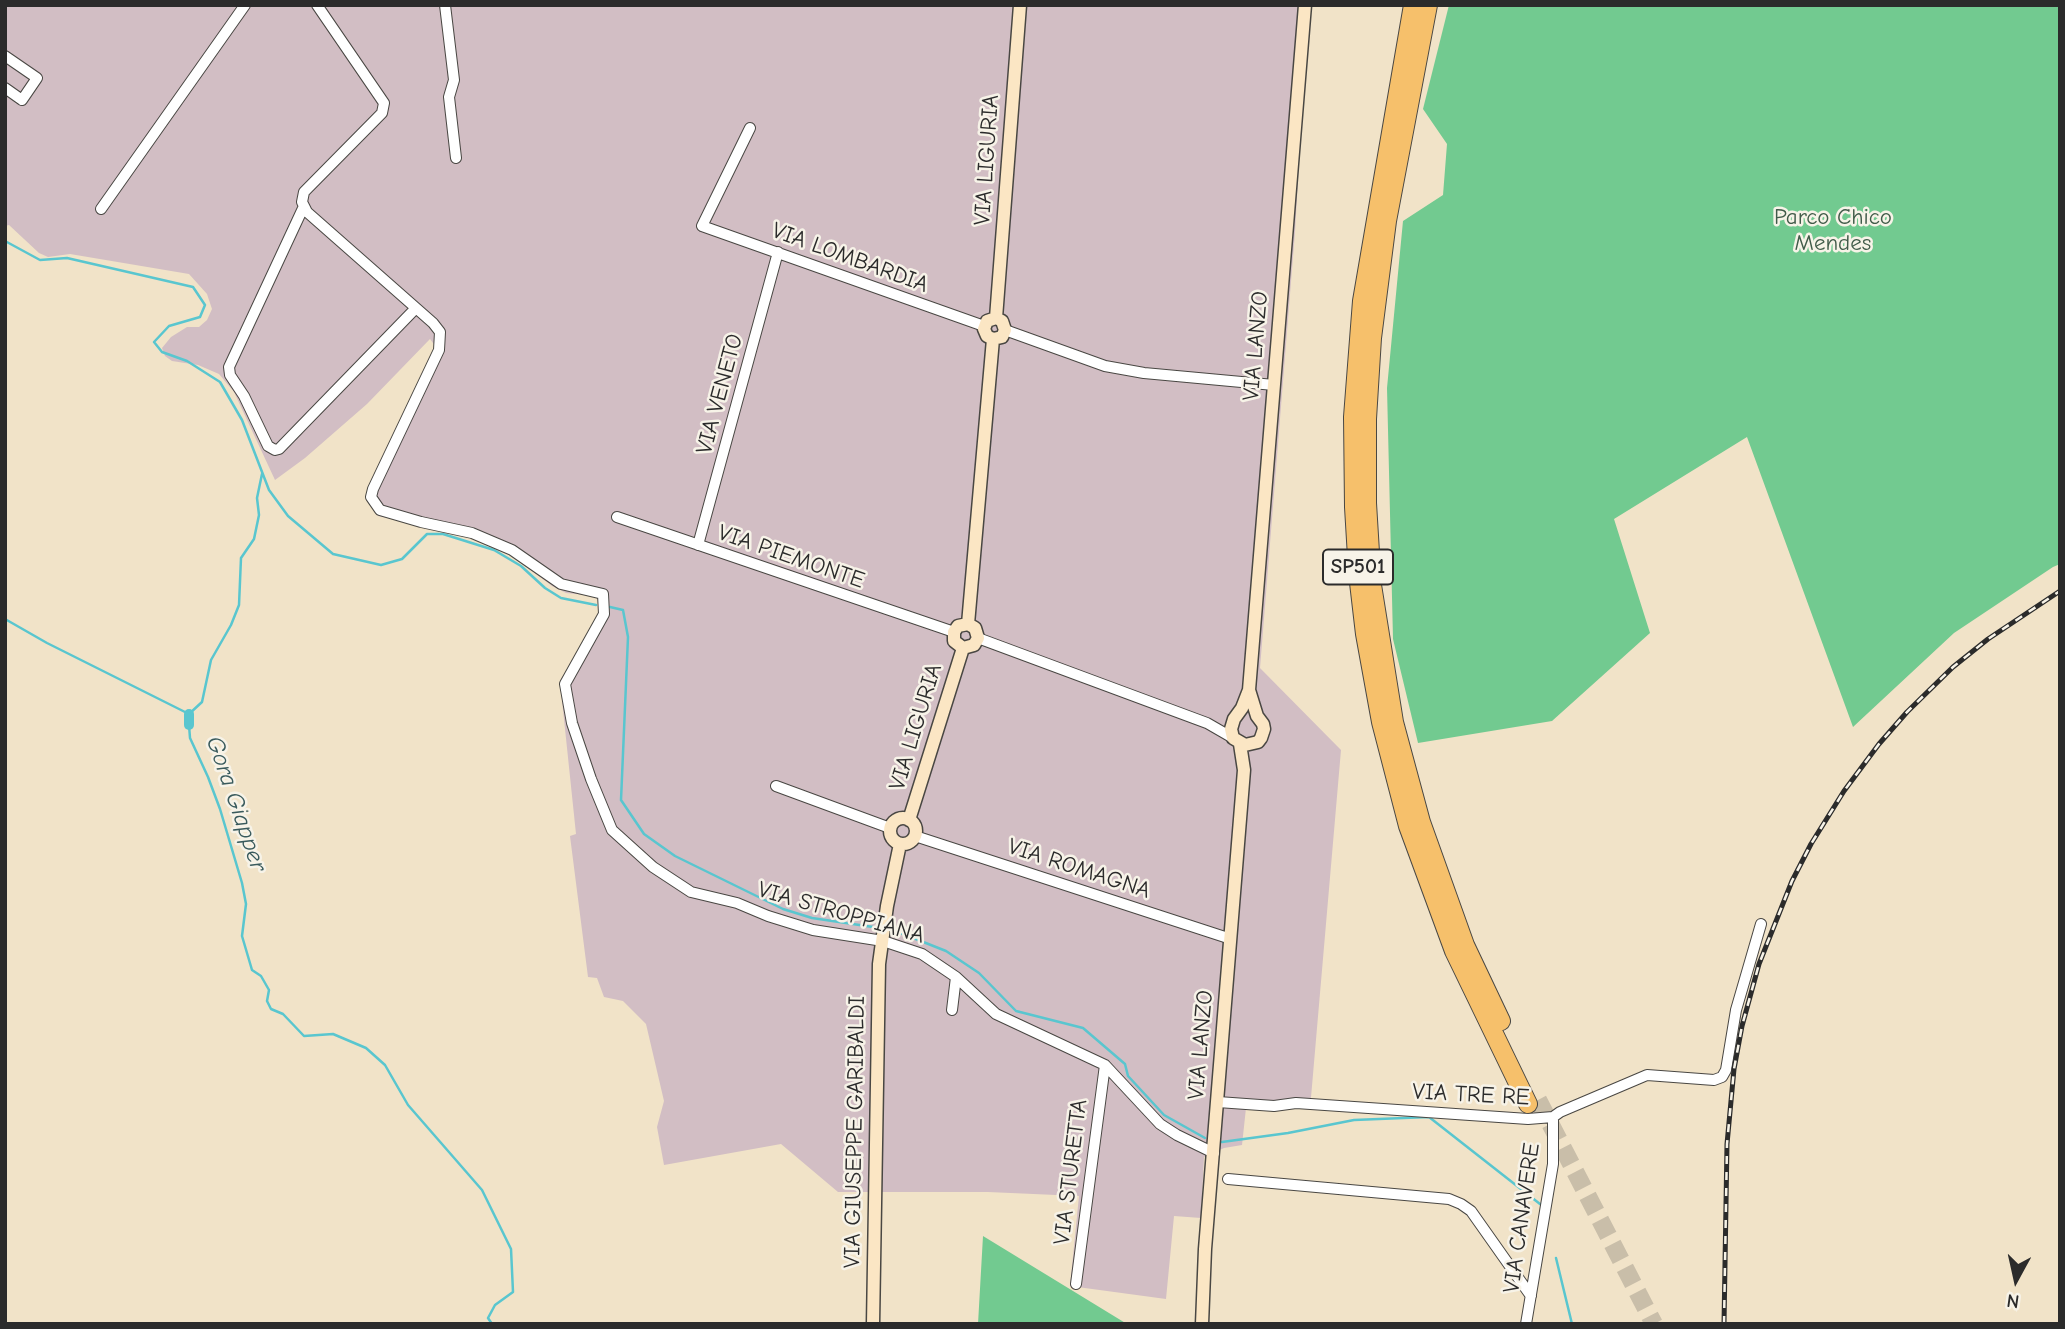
<!DOCTYPE html>
<style>
body{margin:0}
#map{position:relative;width:2065px;height:1329px;overflow:hidden;background:#f1e3c8;font-family:"Comic Neue",sans-serif}
canvas{display:block}
.frame{position:absolute;inset:0;border:7px solid #2b2b2b;pointer-events:none}
.north{position:absolute;left:1981px;top:1245px;width:70px;height:70px;-webkit-text-stroke:5px #f7f3e8;paint-order:stroke;rotate:188deg;font-size:19px;font-weight:700;line-height:28px;text-align:center;color:#2b2b2b}
.north::after{content:'';display:block;margin:auto;width:24px;height:32px;background:#2b2b2b;clip-path:polygon(50% 0,100% 100%,50% 72%,0 100%)}
</style>
<div id="map">
<canvas width="2065" height="1329"></canvas>
<div class="frame"></div>
<div class="north">N</div>
</div>
<script>
const ctx = document.querySelector('canvas').getContext('2d');
ctx.lineJoin = 'round';
function fill(path, color) {
  ctx.fillStyle = color;
  ctx.fill(path, 'evenodd');
}
function poly(rows) {
  const path = new Path2D();
  for (const r of rows) {
    if (r.length === 3) {
      path.moveTo(r[0] + r[2], r[1]);
      path.arc(r[0], r[1], r[2], 0, 2 * Math.PI);
      continue;
    }
    path.moveTo(r[0], r[1]);
    for (let i = 2; i < r.length; i += 2) path.lineTo(r[i], r[i + 1]);
  }
  return path;
}
function stroke(path, color, width, dash) {
  ctx.strokeStyle = color;
  ctx.lineWidth = width;
  ctx.lineCap = dash ? 'butt' : 'round';
  ctx.setLineDash(dash || []);
  ctx.stroke(path);
}
function label(font, color, halo, rows, align = 'center') {
  ctx.font = font + ' "Comic Neue",sans-serif';
  ctx.lineWidth = 5;
  ctx.setLineDash([]);
  ctx.textBaseline = 'middle';
  ctx.strokeStyle = halo;
  ctx.fillStyle = color;
  for (const [text, x, y, turn = 0] of rows) {
    ctx.save();
    ctx.translate(x, y);
    ctx.rotate((+turn || 0) * Math.PI / 180);
    ctx.textAlign = isNaN(turn) ? turn : align;
    if (halo) ctx.strokeText(text, 0, 0);
    ctx.fillText(text, 0, 0);
    ctx.restore();
  }
}
const industrial = poly([
 [5,5,1308,5,1295,232,1260,668,1341,750,1310,1109,1246,1108,1242,1145,1224,1148,1204,1157,1201,1218,1174,1216,1166,1299,1070,1286,1079,1196,988,1192,838,1192,781,1144,664,1165,657,1127,664,1101,646,1024,623,1001,604,997,597,978,588,977,570,836,576,834,560,681,599,615,601,610,599,602,595,596,566,593,552,586,503,549,455,532,378,516,369,501,436,347,430,339,367,404,305,458,275,480,234,392,219,374,198,365,172,361,165,356,162,348,171,337,187,327,199,327,207,320,212,309,207,294,189,274,70,254,48,257,39,253,9,225,5,226]
]);
const green = poly([
 [1449,5,2060,5,2060,564,2053,567,1954,633,1853,727,1747,437,1614,519,1650,633,1552,721,1418,743,1393,639,1387,388,1403,221,1443,195,1447,144,1423,109],
 [983,1236,1127,1324,978,1324]
]);
const stream = poly([
 [5,241,40,260,67,258,193,287,205,305,200,317,169,326,154,342,162,352,187,361,220,382,242,420,269,490,288,516,333,554,381,565,402,559,427,534,443,534,494,550,521,566,545,588,561,598,596,605],
 [610,607,623,610,628,637,621,800,644,834,675,856,783,909,812,918,873,927],
 [5,619,47,643,189,714,202,702,211,660,231,625,239,605,241,558,254,539,259,515,257,498,262,474],
 [189,725,190,738,208,777,220,809,242,883,246,904,242,936,252,970,261,976,269,990,267,1001,271,1009,283,1014,304,1036,333,1034,366,1048,385,1065,408,1105,482,1190,511,1249,513,1292,495,1305,488,1318,492,1324],
 [893,930,946,951,979,973,1016,1011,1083,1028,1125,1064,1128,1076,1164,1115,1205,1138],
 [1222,1142,1288,1133,1354,1120,1429,1117,1540,1204],
 [1556,1258,1572,1324]
]);
const canal = poly([
 [189,714,189,725]
]);
const highwayTunnel = poly([
 [1538,1100,1654,1324]
]);
const street = poly([
 [317,5,384,103,382,113,304,192,302,202,307,212,433,323,440,332,439,350,373,489,371,497,380,510,421,522,472,533,512,550,561,584,603,594,604,614,565,684,572,723,591,779,612,830,653,867,691,892,737,903,768,916,813,930,883,941,922,954,956,977,996,1014,1105,1065,1160,1124,1177,1135,1214,1153],
 [445,5,454,80,449,97,456,158],
 [5,56,37,78,22,100,5,88],
 [750,128,702,226,984,326],
 [304,206,229,367,230,375,244,396,268,446,275,450,279,449,416,308],
 [101,209,245,5],
 [1005,330,1105,366,1144,373,1274,385],
 [617,517,954,632],
 [698,545,778,252],
 [978,638,1207,723,1233,738],
 [776,786,890,828],
 [915,836,1231,939],
 [952,1010,956,977],
 [1218,1102,1274,1106,1296,1103,1528,1119,1553,1117,1560,1112,1647,1075,1714,1080,1722,1077,1726,1070,1736,1010,1761,924],
 [1228,1179,1449,1199,1461,1204,1471,1211,1531,1296],
 [1076,1284,1105,1065],
 [1526,1324,1553,1164,1553,1117]
]);
const secondary = poly([
 [996,318,1020,5],
 [993,339,1002,337,1005,330,1002,321,996,318],
 [993,339,987,336,984,329,987,321,996,318],
 [968,624,993,339],
 [963,648,954,641,954,632,958,626,968,624],
 [963,648,974,645,978,638,975,628,968,624],
 [1249,690,1257,716,1263,724,1264,729,1261,738,1258,742,1245,745,1233,738,1231,729,1234,719,1242,708,1249,690,1305,5],
 [903,831,13],
 [909,820,963,648],
 [873,1324,879,964,887,906,900,844],
 [1202,1324,1205,1249,1244,770,1240,744]
]);
const highway = poly([
 [1413,5,1362,301,1353,417,1354,507,1358,574,1365,634,1381,722,1408,826,1454,951,1528,1104],
 [1428,5,1387,221,1372,338,1367,419,1367,503,1372,585,1394,722,1421,822,1465,945,1501,1021]
]);
const rail = poly([
 [1724,1324,1727,1144,1734,1069,1742,1026,1759,964,1792,881,1811,844,1844,791,1879,744,1907,712,1953,667,1988,639,2060,591]
]);
const shields = [
 [1358,567,70]
];
const shieldNames = [
 ["SP501",1358,567]
];
const streetNames = [
 ["VIA LIGURIA",987,160,-86],
 ["VIA LOMBARDIA",850,258,20],
 ["VIA LANZO",1256,346,-85],
 ["VIA VENETO",720,394,-75],
 ["VIA PIEMONTE",791,557,19],
 ["VIA LIGURIA",916,727,-73],
 ["VIA ROMAGNA",1079,869,18],
 ["VIA STROPPIANA",841,913,16],
 ["VIA LANZO",1201,1045,-85],
 ["VIA TRE RE",1471,1095,3],
 ["VIA GIUSEPPE GARIBALDI",855,1132,-89],
 ["VIA STURETTA",1071,1172,-83],
 ["VIA CANAVERE",1522,1218,-82]
];
const parkNames = [
 ["Parco Chico",1833,217],
 ["Mendes",1833,243]
];
const waterNames = [
 ["Gora Giapper",236,804,71]
];
fill(industrial, '#d2bec4');
fill(green, '#72ca90');
stroke(stream, '#59c6cf', 2.5);
stroke(canal, '#59c6cf', 10);
stroke(highwayTunnel, '#c9bea9', 18, [18, 9]);
stroke(street, '#494743', 12);
stroke(secondary, '#494743', 15);
stroke(highway, '#494743', 20);
stroke(street, '#fff', 10);
stroke(secondary, '#fbe6c4', 12);
stroke(highway, '#f6c06b', 18);
stroke(rail, '#2b2b2b', 5);
stroke(rail, '#f7f3e8', 2.5, [8]);
for (const [x, y, w] of shields) {
  const box = new Path2D();
  box.roundRect(x - w / 2, y - 17.5, w, 35, 5);
  ctx.fillStyle = '#f7f3e8';
  ctx.fill(box);
  stroke(box, '#2b2b2b', 2);
}
label('bold 21px', '#2b2b2b', null, shieldNames);
label('23px', '#2b2b2b', '#f7f3e8', streetNames);
label('23px', '#405b49', '#f7f3e8', parkNames);
label('italic 24px', '#395a5c', '#f7f3e8', waterNames);
</script>
